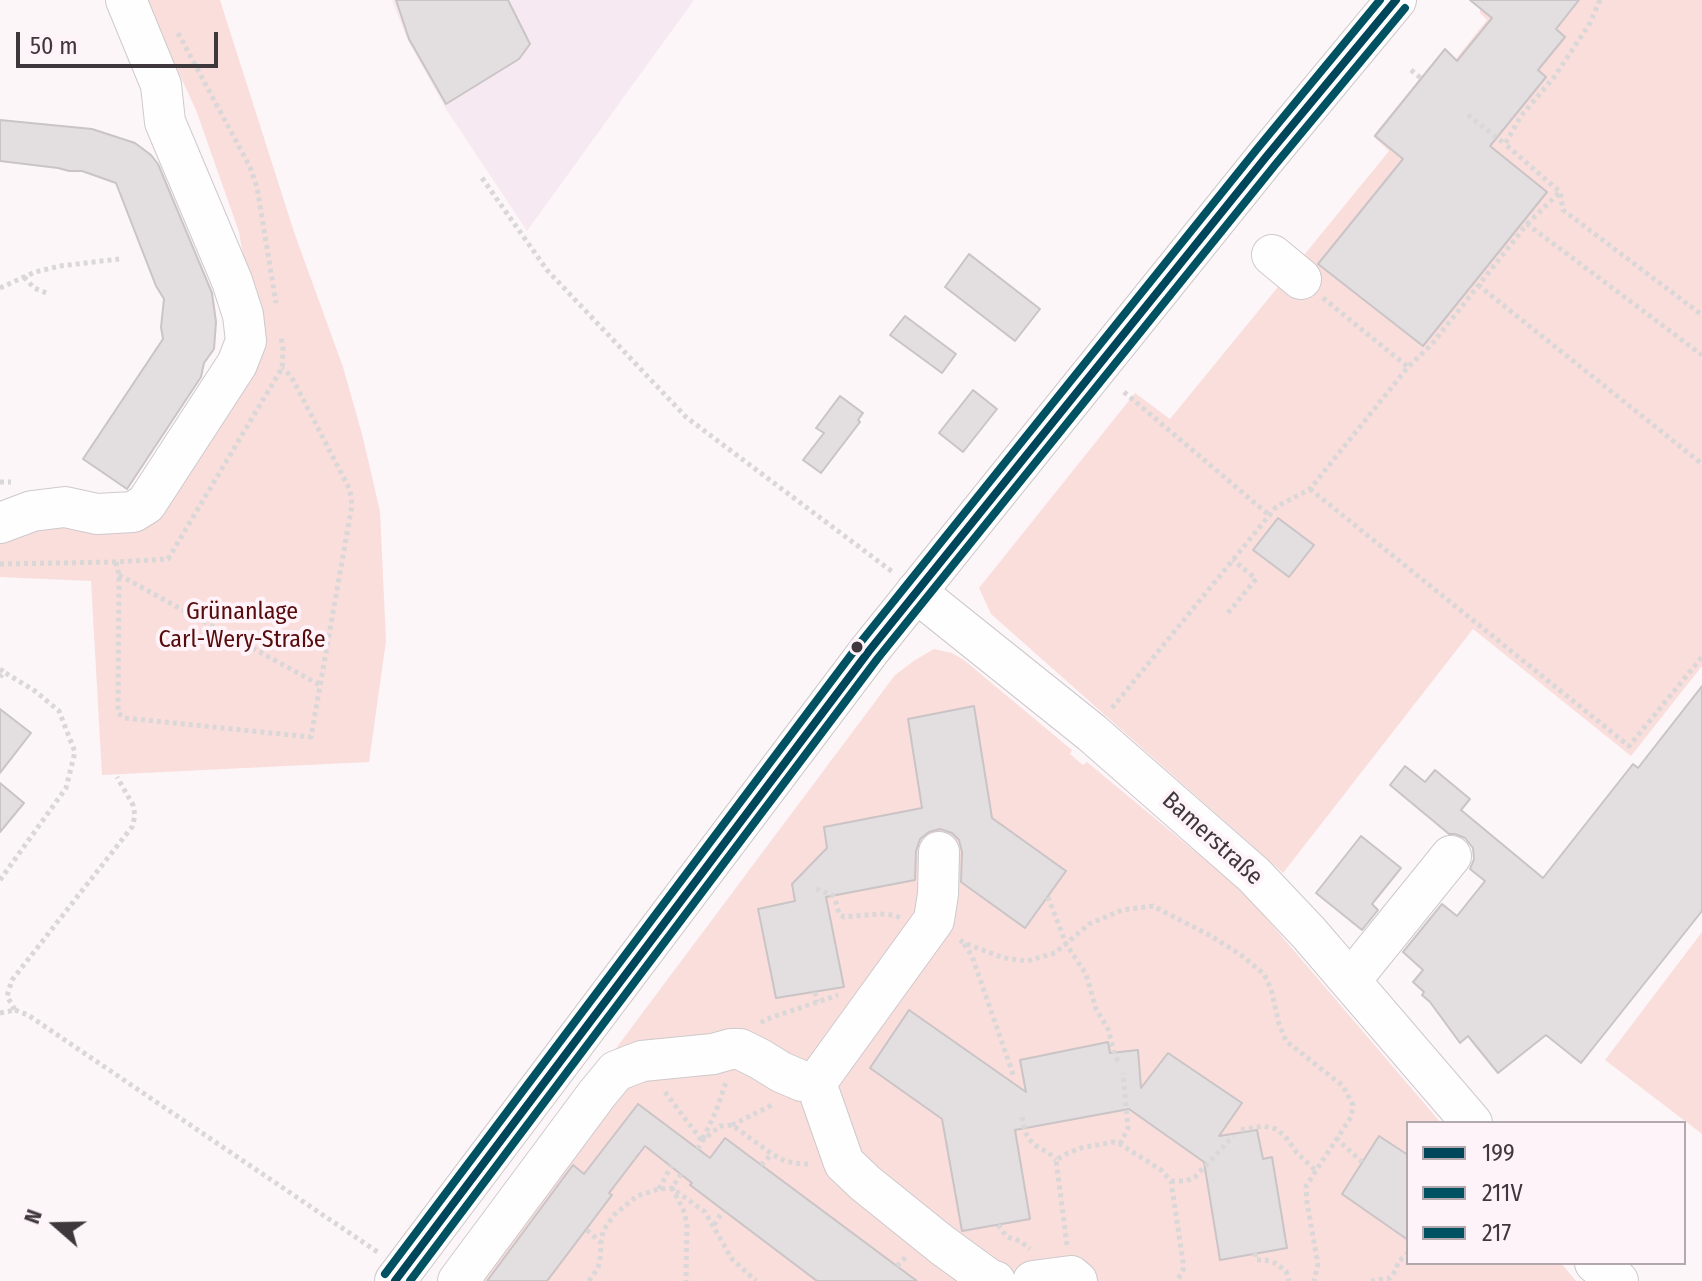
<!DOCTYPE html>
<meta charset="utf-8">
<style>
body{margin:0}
#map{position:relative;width:1702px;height:1281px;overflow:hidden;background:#fcf6f9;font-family:"Fira Sans Condensed",sans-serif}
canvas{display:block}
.legend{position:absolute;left:1406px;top:1121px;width:280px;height:144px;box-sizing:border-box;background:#fff3fa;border:2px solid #b2a8ae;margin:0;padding:10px 14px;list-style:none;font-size:24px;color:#3e383c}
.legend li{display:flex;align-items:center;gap:16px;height:40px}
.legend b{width:40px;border:2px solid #b2a8ae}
.north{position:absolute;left:16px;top:1185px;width:80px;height:80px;-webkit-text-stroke:6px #fff3fa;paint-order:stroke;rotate:290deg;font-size:22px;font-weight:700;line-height:32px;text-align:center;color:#3e383c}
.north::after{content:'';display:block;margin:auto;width:28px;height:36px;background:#3e383c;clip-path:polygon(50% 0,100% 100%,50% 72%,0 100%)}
.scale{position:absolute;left:16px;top:32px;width:202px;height:36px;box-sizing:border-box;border:4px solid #3e383c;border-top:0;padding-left:10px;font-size:24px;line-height:28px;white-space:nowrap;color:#3e383c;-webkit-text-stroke:6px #fff3fa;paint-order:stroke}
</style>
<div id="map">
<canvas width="1702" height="1281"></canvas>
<ul class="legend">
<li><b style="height:10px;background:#00465a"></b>199</li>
<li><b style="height:10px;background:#005262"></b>211V</li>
<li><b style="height:10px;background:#005262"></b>217</li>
</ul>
<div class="north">N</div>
<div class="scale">50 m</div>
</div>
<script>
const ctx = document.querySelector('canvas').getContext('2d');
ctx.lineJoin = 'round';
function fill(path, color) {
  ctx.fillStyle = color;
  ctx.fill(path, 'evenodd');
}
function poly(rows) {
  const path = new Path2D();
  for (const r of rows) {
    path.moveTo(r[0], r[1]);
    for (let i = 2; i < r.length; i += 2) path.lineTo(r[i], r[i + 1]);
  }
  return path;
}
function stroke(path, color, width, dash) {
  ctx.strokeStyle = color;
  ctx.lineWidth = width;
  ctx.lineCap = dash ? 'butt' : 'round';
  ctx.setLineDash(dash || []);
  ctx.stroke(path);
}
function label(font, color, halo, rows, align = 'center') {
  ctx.font = font + ' "Fira Sans Condensed",sans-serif';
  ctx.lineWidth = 8;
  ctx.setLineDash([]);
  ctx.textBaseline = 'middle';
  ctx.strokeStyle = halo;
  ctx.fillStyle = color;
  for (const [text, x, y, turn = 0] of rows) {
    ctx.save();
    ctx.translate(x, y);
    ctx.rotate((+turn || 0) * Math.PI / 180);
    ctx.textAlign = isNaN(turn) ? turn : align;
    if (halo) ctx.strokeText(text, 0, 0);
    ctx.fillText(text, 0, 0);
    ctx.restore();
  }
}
const built = poly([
 [392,0,694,0,527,231,446,109,407,39]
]);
const green = poly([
 [145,0,220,0,294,232,343,367,362,434,380,511,386,641,369,762,102,775,91,581,0,577,0,527,150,518,255,325,239,232,196,110],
 [1480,0,1702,0,1702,666,1631,756,1473,629,1283,873,991,614,979,588,1135,393,1170,419,1389,151,1373,136,1430,66,1443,75,1487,20,1480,13],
 [934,649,952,653,964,660,1072,750,1070,754,1083,765,1087,762,1244,892,1441,1123,1408,1123,1408,1263,1561,1263,1576,1281,442,1281,895,675,915,660],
 [1702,932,1702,1134,1605,1060]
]);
const building = poly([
 [396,0,508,0,530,44,519,59,446,104,409,39,396,0],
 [1470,0,1579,0,1556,29,1565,37,1538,70,1546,77,1490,146,1547,192,1423,346,1318,264,1403,159,1375,136,1445,49,1457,61,1492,18,1470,0],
 [0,120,92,129,135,143,151,155,158,164,212,293,216,322,214,349,204,363,201,377,127,489,83,459,163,339,161,327,164,299,156,286,116,183,82,171,69,171,58,168,0,161,0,120],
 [969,254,1040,309,1015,341,945,287,969,254],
 [905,316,956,354,942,373,890,335,905,316],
 [973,390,997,409,963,452,939,433,973,390],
 [840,396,863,413,858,420,860,422,821,473,803,460,824,433,816,428,840,396],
 [1278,518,1314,545,1289,577,1253,550,1278,518],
 [1702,686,1702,911,1581,1063,1546,1035,1498,1073,1468,1036,1460,1043,1430,1002,1422,995,1424,992,1413,982,1423,970,1403,952,1442,904,1457,916,1485,881,1470,869,1474,859,1473,848,1465,838,1455,834,1449,834,1390,785,1405,766,1425,782,1435,770,1470,799,1461,810,1543,878,1633,764,1638,768,1702,686],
 [974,706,992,818,1066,871,1025,928,961,882,962,852,959,840,952,833,940,829,929,832,920,839,916,851,915,880,826,897,844,987,776,998,758,909,795,901,792,884,827,848,824,827,922,808,908,719,974,706],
 [0,709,31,733,0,773,0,709],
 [0,783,24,803,0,832,0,783],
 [1361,836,1401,868,1372,904,1378,910,1362,930,1316,893,1361,836],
 [909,1010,1026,1092,1020,1060,1108,1042,1110,1053,1138,1050,1141,1088,1168,1053,1242,1103,1219,1136,1257,1130,1263,1159,1272,1157,1287,1248,1220,1260,1204,1162,1129,1109,1015,1130,1030,1219,962,1231,942,1119,870,1068,909,1010],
 [638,1104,710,1158,725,1138,917,1281,817,1281,690,1185,692,1183,645,1146,609,1193,612,1195,547,1281,487,1281,573,1165,584,1174,638,1104],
 [1379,1136,1408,1155,1408,1240,1342,1194,1379,1136]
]);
const path = poly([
 [1600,0,1590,23,1555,76,1521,116,1505,144,1560,192,1563,210,1702,315],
 [178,33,250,167,257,187,276,303],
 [1411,70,1422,79],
 [1468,115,1505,144],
 [482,178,547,270,686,417,894,573],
 [1527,224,1560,192],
 [24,277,34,288,49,294],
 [1478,285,1702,464],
 [0,288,35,272,60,266,119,259],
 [1323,298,1408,367],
 [1124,392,1269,515],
 [0,482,11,482],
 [1310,489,1629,746,1702,657],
 [116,562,119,575,118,713,125,718,311,737,352,505,350,490,291,376,282,368],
 [0,564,116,562,168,559,282,368,283,350,281,336],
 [119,575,320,685],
 [1228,613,1256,579,1233,560],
 [0,669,4,672,0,677],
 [1112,708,1276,507,1310,489,1408,367,1432,344,1527,224,1702,355],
 [0,880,66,788,75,752,59,711,35,691,4,672],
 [816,889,832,895,835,899,839,914,844,917,879,914,894,915,900,918],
 [1048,897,1066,944,1086,974,1096,1009,1108,1029,1115,1056,1120,1064],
 [960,940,964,943,1004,958,1027,961,1055,953,1089,924,1122,910,1153,906,1211,936,1241,955,1264,974,1271,989,1279,1024,1286,1041,1343,1086,1353,1105,1351,1117,1306,1186,1307,1203,1318,1264,1314,1281],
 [964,944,972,956,1014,1077],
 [815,992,817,1002],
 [15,1010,28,1015,379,1253],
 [0,1013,15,1010,7,996,12,980,132,827,135,816,133,805,117,777],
 [761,1023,764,1020,838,995],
 [665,1092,702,1141,716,1111,726,1082],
 [1022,1117,1025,1132,1030,1140,1036,1146,1049,1153,1056,1160],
 [732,1125,774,1104],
 [1241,1130,1263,1126,1276,1129,1285,1136,1297,1153,1315,1170],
 [1336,1138,1362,1162],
 [1120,1144,1128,1128,1123,1073],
 [698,1149,702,1141,720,1126,732,1125,772,1154,785,1161,801,1164,811,1164],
 [761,1165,772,1154],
 [681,1174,672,1188,683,1209,687,1223,686,1281],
 [1171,1181,1186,1181,1195,1177,1233,1136],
 [659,1189,671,1166],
 [714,1225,723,1211],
 [998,1225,1007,1237,1020,1241,1030,1249],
 [587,1230,601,1243],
 [1067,1245,1056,1160,1068,1153,1081,1148,1113,1142,1120,1144,1161,1170,1171,1181,1183,1262,1183,1270,1177,1281],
 [1255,1253,1256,1260,1265,1260,1275,1263,1286,1271,1289,1281],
 [897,1266,907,1256],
 [589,1281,598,1268,600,1259,601,1243,603,1231,614,1215,637,1196,659,1189,672,1188,705,1212,732,1259,756,1281],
 [1371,1281,1390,1278,1396,1270,1398,1262,1408,1253]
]);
const minor = poly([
 [1272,255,1301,279],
 [0,523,32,511,65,507,97,514,133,512,146,504,237,364,246,341,243,315,232,281,165,122,161,85,126,0],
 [916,592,1092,733,1254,875,1308,932,1472,1123],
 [1350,981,1451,856],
 [816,1083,934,920,938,894,939,852],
 [1595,1263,1618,1281],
 [395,1281,869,651,1266,157,1396,0],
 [458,1281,597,1094,616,1071,642,1061,713,1054,731,1049,740,1049,760,1059,781,1072,802,1081,816,1083,844,1163,865,1183,942,1245,990,1280,995,1281],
 [1033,1281,1071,1276,1077,1281]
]);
const bus1 = poly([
 [395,1281,869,651,1266,157,1396,0]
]);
const bus2 = poly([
 [410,1281,878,658,1275,165,1405,8]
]);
const bus3 = poly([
 [385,1274,860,643,1257,149,1380,0]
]);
const markers = [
 [857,647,7,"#3e383c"]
];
const parkNames = [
 ["Grünanlage",242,612],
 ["Carl-Wery-Straße",242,640]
];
const streetNames = [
 ["Bamerstraße",1212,839,42]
];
fill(built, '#f7e9f1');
fill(green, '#fadedc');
fill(building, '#e3dee0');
stroke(building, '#cac4c6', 2);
stroke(minor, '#cec9cc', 42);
stroke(path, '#dad7d8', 5, [4, 4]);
stroke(minor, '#fffefe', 40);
stroke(bus1, '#00465a', 8);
stroke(bus2, '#005262', 8);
stroke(bus3, '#005262', 8);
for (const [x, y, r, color] of markers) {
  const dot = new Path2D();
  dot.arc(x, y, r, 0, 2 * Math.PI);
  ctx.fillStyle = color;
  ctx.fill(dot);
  stroke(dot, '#fff3fa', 3);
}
label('24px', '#560c0c', '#fff3fa', parkNames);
label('24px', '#3e383c', '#fff3fa', streetNames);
</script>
